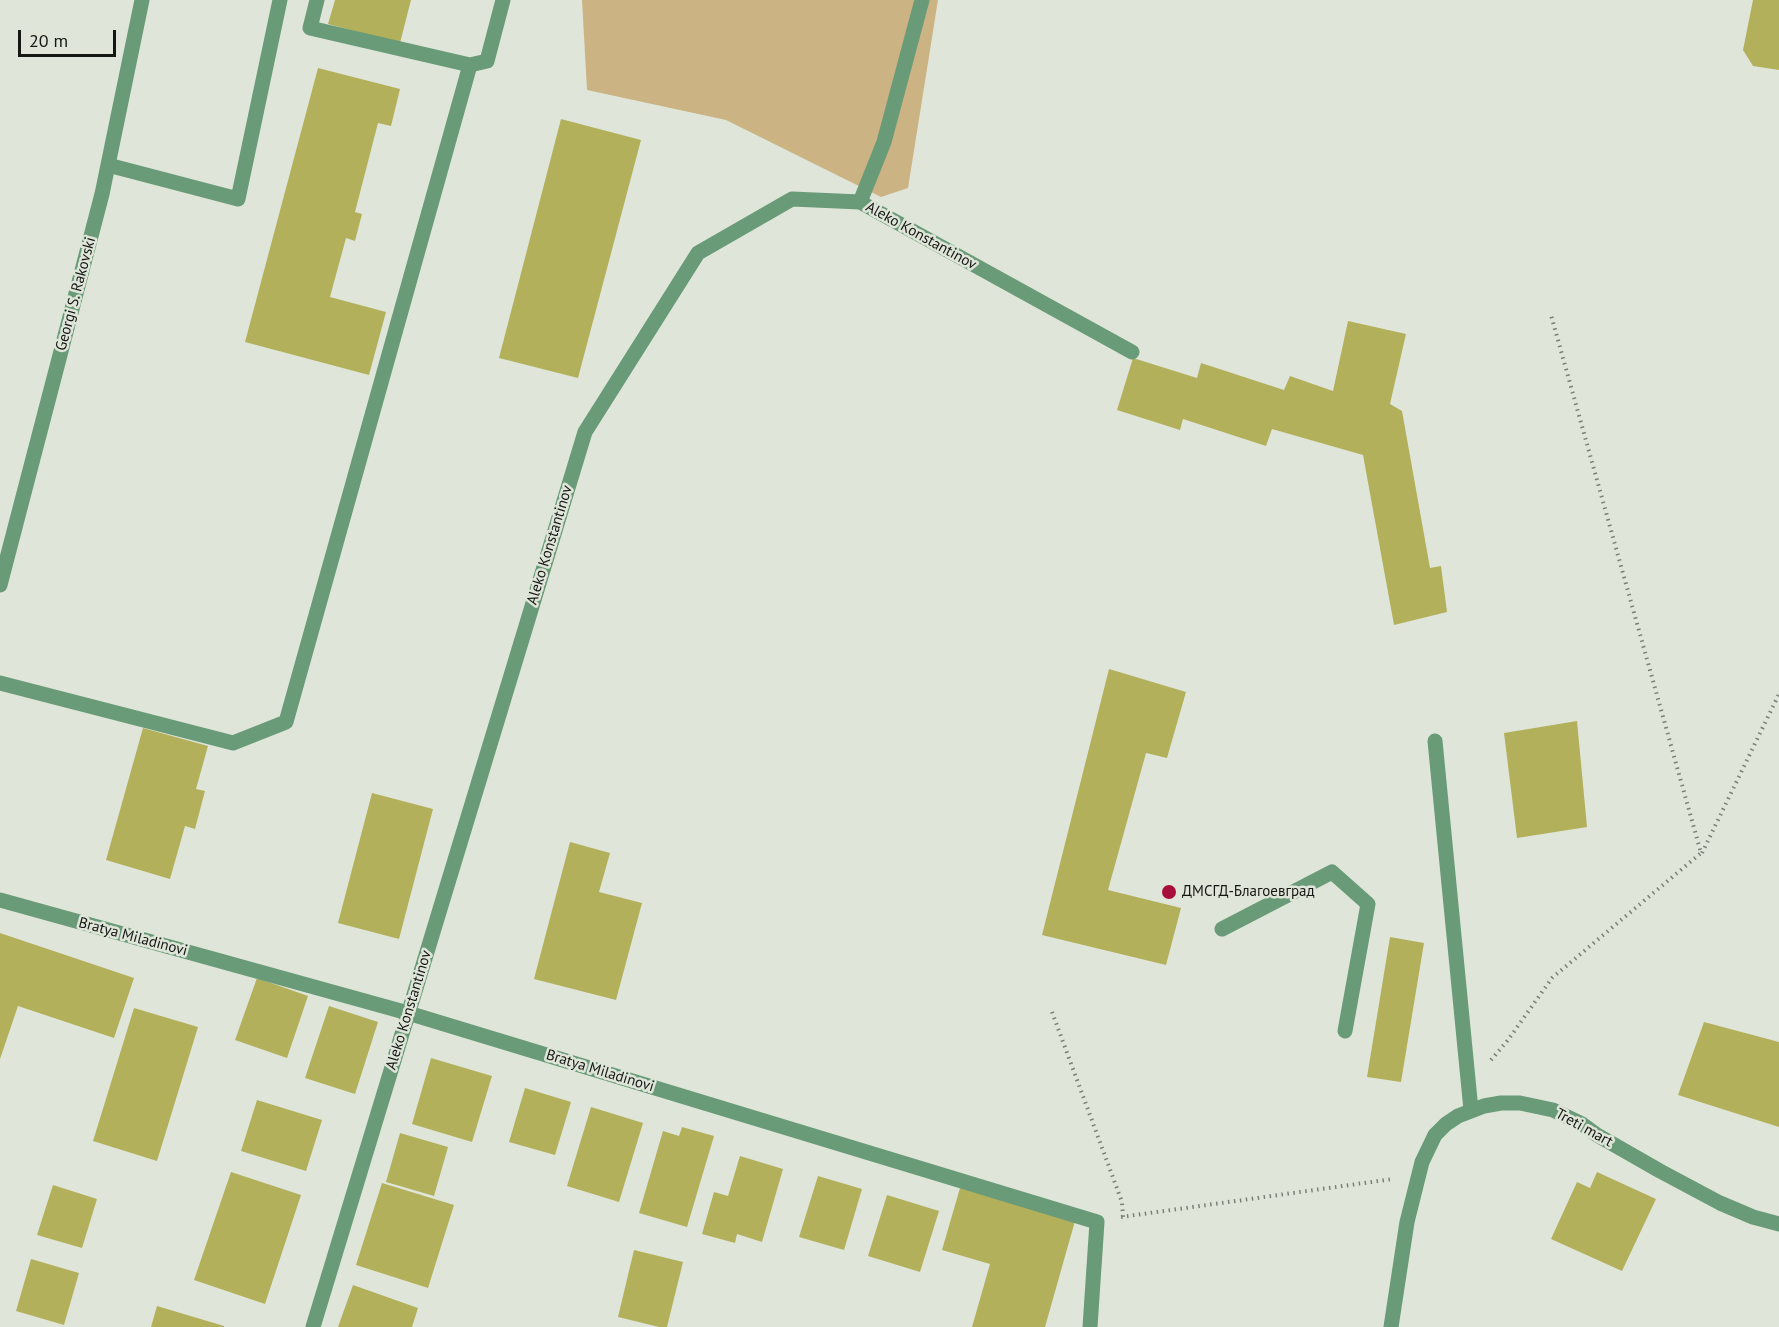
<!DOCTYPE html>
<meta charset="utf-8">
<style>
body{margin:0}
#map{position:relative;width:1779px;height:1327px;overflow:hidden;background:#dfe6d9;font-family:"PT Sans",sans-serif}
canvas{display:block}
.scale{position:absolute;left:18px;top:30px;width:98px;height:27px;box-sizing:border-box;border:3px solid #151713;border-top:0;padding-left:8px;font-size:18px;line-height:21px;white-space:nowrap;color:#151713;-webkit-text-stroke:4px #dfe6d9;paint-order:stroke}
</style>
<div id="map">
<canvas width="1779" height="1327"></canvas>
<div class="scale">20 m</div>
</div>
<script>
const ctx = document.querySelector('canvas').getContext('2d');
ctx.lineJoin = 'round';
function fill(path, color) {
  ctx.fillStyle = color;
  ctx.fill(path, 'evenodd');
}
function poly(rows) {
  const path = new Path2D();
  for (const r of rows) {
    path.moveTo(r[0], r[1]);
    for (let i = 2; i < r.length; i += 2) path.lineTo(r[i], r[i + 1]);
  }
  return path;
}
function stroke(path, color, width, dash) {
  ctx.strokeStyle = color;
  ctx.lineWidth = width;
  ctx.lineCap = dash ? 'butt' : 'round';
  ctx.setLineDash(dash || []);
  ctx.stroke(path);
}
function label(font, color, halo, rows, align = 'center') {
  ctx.font = font + ' "PT Sans",sans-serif';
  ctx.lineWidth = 5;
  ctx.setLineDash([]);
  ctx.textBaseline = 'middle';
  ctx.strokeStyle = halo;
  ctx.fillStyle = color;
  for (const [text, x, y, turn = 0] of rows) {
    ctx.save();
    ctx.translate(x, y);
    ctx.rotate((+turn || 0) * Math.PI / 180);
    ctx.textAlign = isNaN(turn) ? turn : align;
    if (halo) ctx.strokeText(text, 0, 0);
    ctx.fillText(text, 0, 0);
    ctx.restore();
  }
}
const green = poly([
 [582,0,938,0,908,188,881,197,726,120,587,90]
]);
const building = poly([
 [335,0,411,0,400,43,328,24],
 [1753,0,1779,0,1779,70,1753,66,1743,50],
 [318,68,400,89,391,126,378,123,355,212,362,214,355,241,346,238,330,297,386,312,369,375,245,342],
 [561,119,641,140,578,378,499,358],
 [1348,321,1406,334,1390,404,1402,411,1430,568,1441,566,1447,612,1394,625,1363,455,1272,429,1266,446,1183,419,1180,430,1117,410,1133,358,1197,378,1201,363,1284,390,1290,376,1333,391],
 [1109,669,1186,692,1167,758,1146,753,1108,890,1181,908,1166,965,1042,935],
 [1577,721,1587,827,1517,838,1504,733],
 [143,728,208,746,196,789,205,791,195,829,185,826,170,879,106,860],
 [372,793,433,809,399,939,338,923],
 [570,842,610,853,599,892,642,903,616,1000,534,979],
 [0,933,134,978,114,1038,18,1006,0,1059],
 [1390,937,1424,943,1401,1082,1367,1077],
 [257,978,308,996,287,1058,235,1040],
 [329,1006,378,1022,355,1094,305,1078],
 [134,1008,198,1027,157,1161,93,1141],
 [1704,1022,1779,1042,1779,1127,1678,1095],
 [431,1058,492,1076,472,1142,412,1124],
 [525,1088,571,1102,555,1155,509,1142],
 [257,1100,322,1120,306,1171,241,1151],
 [591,1107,643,1123,619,1202,567,1186],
 [682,1127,714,1136,687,1227,639,1213,663,1131,679,1136],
 [400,1133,448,1147,434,1196,386,1182],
 [740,1156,783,1169,762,1242,737,1234,735,1243,702,1234,714,1192,728,1196],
 [231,1172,301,1195,265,1304,194,1280],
 [1597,1172,1656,1199,1622,1271,1551,1239,1577,1182,1590,1188],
 [818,1176,862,1189,844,1250,799,1237],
 [382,1183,454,1205,428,1288,356,1265],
 [53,1185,97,1199,82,1248,37,1235],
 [960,1188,1075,1221,1045,1327,972,1327,990,1264,942,1250],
 [887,1195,939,1211,920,1272,868,1256],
 [634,1250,683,1262,667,1327,659,1327,618,1317],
 [31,1259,79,1273,64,1325,16,1311],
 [353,1285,418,1308,412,1327,338,1327],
 [157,1306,224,1326,224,1327,151,1327]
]);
const path = poly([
 [1702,853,1779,694],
 [1052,1012,1122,1202,1123,1217],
 [1491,1060,1508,1040,1552,978,1701,853,1551,315],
 [1121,1217,1393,1179]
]);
const service = poly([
 [317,0,310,28,470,65],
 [108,165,238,199,280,0],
 [0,585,102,194,142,0],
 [0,683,233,743,286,722,470,65,487,61,503,0],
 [1222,929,1332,872,1368,904,1345,1031]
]);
const minor = poly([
 [860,202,884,142,922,0],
 [1435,741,1471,1110],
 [0,900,408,1013,1097,1222,1090,1327],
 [313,1327,585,432,698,253,792,199,860,202,1132,352],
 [1391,1327,1407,1222,1422,1162,1435,1135,1446,1124,1458,1116,1484,1106,1501,1103,1520,1103,1553,1110,1582,1124,1597,1135,1660,1171,1720,1203,1753,1217,1779,1224]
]);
const markers = [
 [1169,892,8,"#a70e39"]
];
const streetNames = [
 ["Aleko Konstantinov",921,236,29],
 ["Georgi S. Rakovski",76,294,-75],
 ["Aleko Konstantinov",550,545,-73],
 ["Bratya Miladinovi",133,937,15],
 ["Aleko Konstantinov",409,1010,-73],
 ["Bratya Miladinovi",600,1071,17],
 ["Treti mart",1584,1128,29]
];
const poiNames = [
 ["ДМСГД-Благоевград",1182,892]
];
fill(green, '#cbb383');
fill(building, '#b3b05b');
stroke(path, '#7b8077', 4, [1.5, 4.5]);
stroke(service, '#699b78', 15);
stroke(minor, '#699b78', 15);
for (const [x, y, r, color] of markers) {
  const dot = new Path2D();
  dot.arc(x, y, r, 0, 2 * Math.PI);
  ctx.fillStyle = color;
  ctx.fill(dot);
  stroke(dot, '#dfe6d9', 2);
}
label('15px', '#151713', '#dfe6d9', streetNames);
label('15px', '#151713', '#dfe6d9', poiNames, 'left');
</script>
